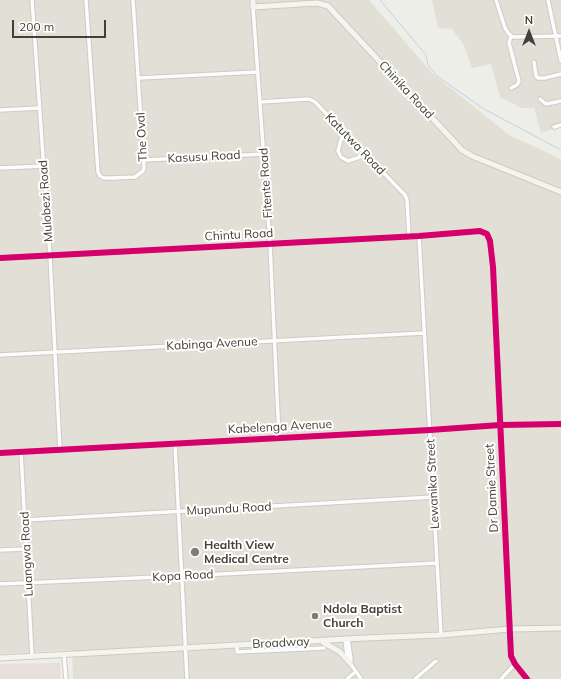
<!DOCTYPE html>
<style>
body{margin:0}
#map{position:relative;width:561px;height:679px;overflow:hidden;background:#eeeee9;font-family:Mulish,sans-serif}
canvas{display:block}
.north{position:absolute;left:509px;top:12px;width:40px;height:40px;-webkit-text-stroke:3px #fff;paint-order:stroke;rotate:0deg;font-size:11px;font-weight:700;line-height:16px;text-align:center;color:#444036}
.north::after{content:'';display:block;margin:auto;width:14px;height:18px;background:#444036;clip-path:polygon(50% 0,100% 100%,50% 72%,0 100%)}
.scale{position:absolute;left:12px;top:20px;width:94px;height:18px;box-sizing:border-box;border:2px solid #444036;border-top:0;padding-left:5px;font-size:12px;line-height:14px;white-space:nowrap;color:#444036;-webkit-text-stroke:3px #fff;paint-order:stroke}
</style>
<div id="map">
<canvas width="561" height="679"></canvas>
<div class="north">N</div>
<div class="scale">200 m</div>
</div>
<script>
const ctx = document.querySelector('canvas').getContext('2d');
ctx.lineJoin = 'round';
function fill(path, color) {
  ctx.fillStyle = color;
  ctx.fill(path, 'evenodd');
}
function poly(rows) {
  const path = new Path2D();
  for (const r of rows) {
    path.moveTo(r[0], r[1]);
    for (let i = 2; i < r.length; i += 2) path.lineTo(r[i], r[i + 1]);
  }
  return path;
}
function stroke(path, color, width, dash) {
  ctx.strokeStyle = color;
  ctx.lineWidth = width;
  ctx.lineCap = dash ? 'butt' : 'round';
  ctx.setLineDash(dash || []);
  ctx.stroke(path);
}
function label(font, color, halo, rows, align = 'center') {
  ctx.font = font + ' Mulish,sans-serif';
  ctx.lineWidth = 4;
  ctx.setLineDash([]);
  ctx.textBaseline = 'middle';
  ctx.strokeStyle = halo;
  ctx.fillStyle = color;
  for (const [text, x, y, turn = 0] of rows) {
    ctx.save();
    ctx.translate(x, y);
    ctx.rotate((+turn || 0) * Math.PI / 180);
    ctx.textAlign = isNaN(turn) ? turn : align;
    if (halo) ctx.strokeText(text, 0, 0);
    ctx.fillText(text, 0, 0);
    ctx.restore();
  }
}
const residential = poly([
 [0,0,369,0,432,73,509,135,561,159,561,679,73,679,72,650,0,654],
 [432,0,561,0,561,126,541,133,534,108,521,108,500,97,491,64,472,68,463,44,452,29,438,28]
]);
const medical = poly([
 [60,663,61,679,0,679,0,664]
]);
const stream = poly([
 [380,0,426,55,428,65,437,76,484,109,561,150]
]);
const minor = poly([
 [32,0,50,256,60,450],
 [86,0,98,172,100,176,104,178,112,178,135,177,143,171,144,167,133,0],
 [496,0,505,28,509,34,513,37,561,36],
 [548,0,561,61],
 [253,7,270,244,279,438],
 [511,36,509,43,519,81,517,85,511,88],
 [534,62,536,76,538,78,545,78,561,74],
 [139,78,258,72],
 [540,99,546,104,561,101],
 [260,102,309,99,315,102,405,195,407,200,409,236],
 [0,110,39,108],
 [554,127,561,125],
 [343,132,338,151,341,157,348,161,366,155],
 [144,160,264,154],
 [0,168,44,166],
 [419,236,441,635],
 [0,258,419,236,480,231,487,234,490,241,493,267,511,656,515,664,527,679],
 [0,355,424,333],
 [175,444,187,679],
 [21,452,32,656],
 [0,453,430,430,500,425,561,424],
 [25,520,434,497],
 [0,550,26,549],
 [0,584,182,576,437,563],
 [345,639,347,655,350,663,361,679],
 [348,639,351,660],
 [237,645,237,652,324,648],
 [64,655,66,679],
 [347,679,355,672],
 [415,679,436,661],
 [501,679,515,664]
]);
const secondary = poly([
 [253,0,253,7,317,3,328,6,462,150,472,156,561,192],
 [323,642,340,652,350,663],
 [0,658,365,638,441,635,510,629,561,628]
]);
const cycleway = poly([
 [0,258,419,236,480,231,487,234,490,241,493,267,511,656,515,664,527,679],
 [0,453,430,430,500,425,561,424]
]);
const markers = [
 [195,552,5,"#807d75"],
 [315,616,4,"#807d75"]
];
const streetNames = [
 ["Chinika Road",406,90,47],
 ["The Oval",142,137,-93],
 ["Katutwa Road",355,144,46],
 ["Kasusu Road",204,157,-3],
 ["Fitente Road",266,183,-94],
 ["Mulobezi Road",46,201,-94],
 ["Chintu Road",239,235,-3],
 ["Kabinga Avenue",212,344,-3],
 ["Kabelenga Avenue",280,427,-3],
 ["Lewanika Street",433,484,-93],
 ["Dr Damie Street",492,488,-93],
 ["Mupundu Road",229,509,-3],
 ["Luangwa Road",27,554,-93],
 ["Kopa Road",183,576,-3],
 ["Broadway",281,643,-3]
];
const poiNames = [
 ["Health View",204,545],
 ["Medical Centre",204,559],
 ["Ndola Baptist",323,609],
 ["Church",323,623]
];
fill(residential, '#e2e0d6');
fill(medical, '#e9dfda');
stroke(stream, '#bcd2ea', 1);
stroke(minor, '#cccbc6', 5.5);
stroke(secondary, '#cccbc0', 7);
stroke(minor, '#fcfcfc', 3.5);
stroke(secondary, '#f5f5ef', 5);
stroke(cycleway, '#d6006c', 6);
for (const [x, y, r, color] of markers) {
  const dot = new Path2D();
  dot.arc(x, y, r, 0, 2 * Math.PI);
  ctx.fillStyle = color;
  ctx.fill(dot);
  stroke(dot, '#fff', 1.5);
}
label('12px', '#444036', '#fff', streetNames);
label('bold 12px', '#444036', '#fff', poiNames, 'left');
</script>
